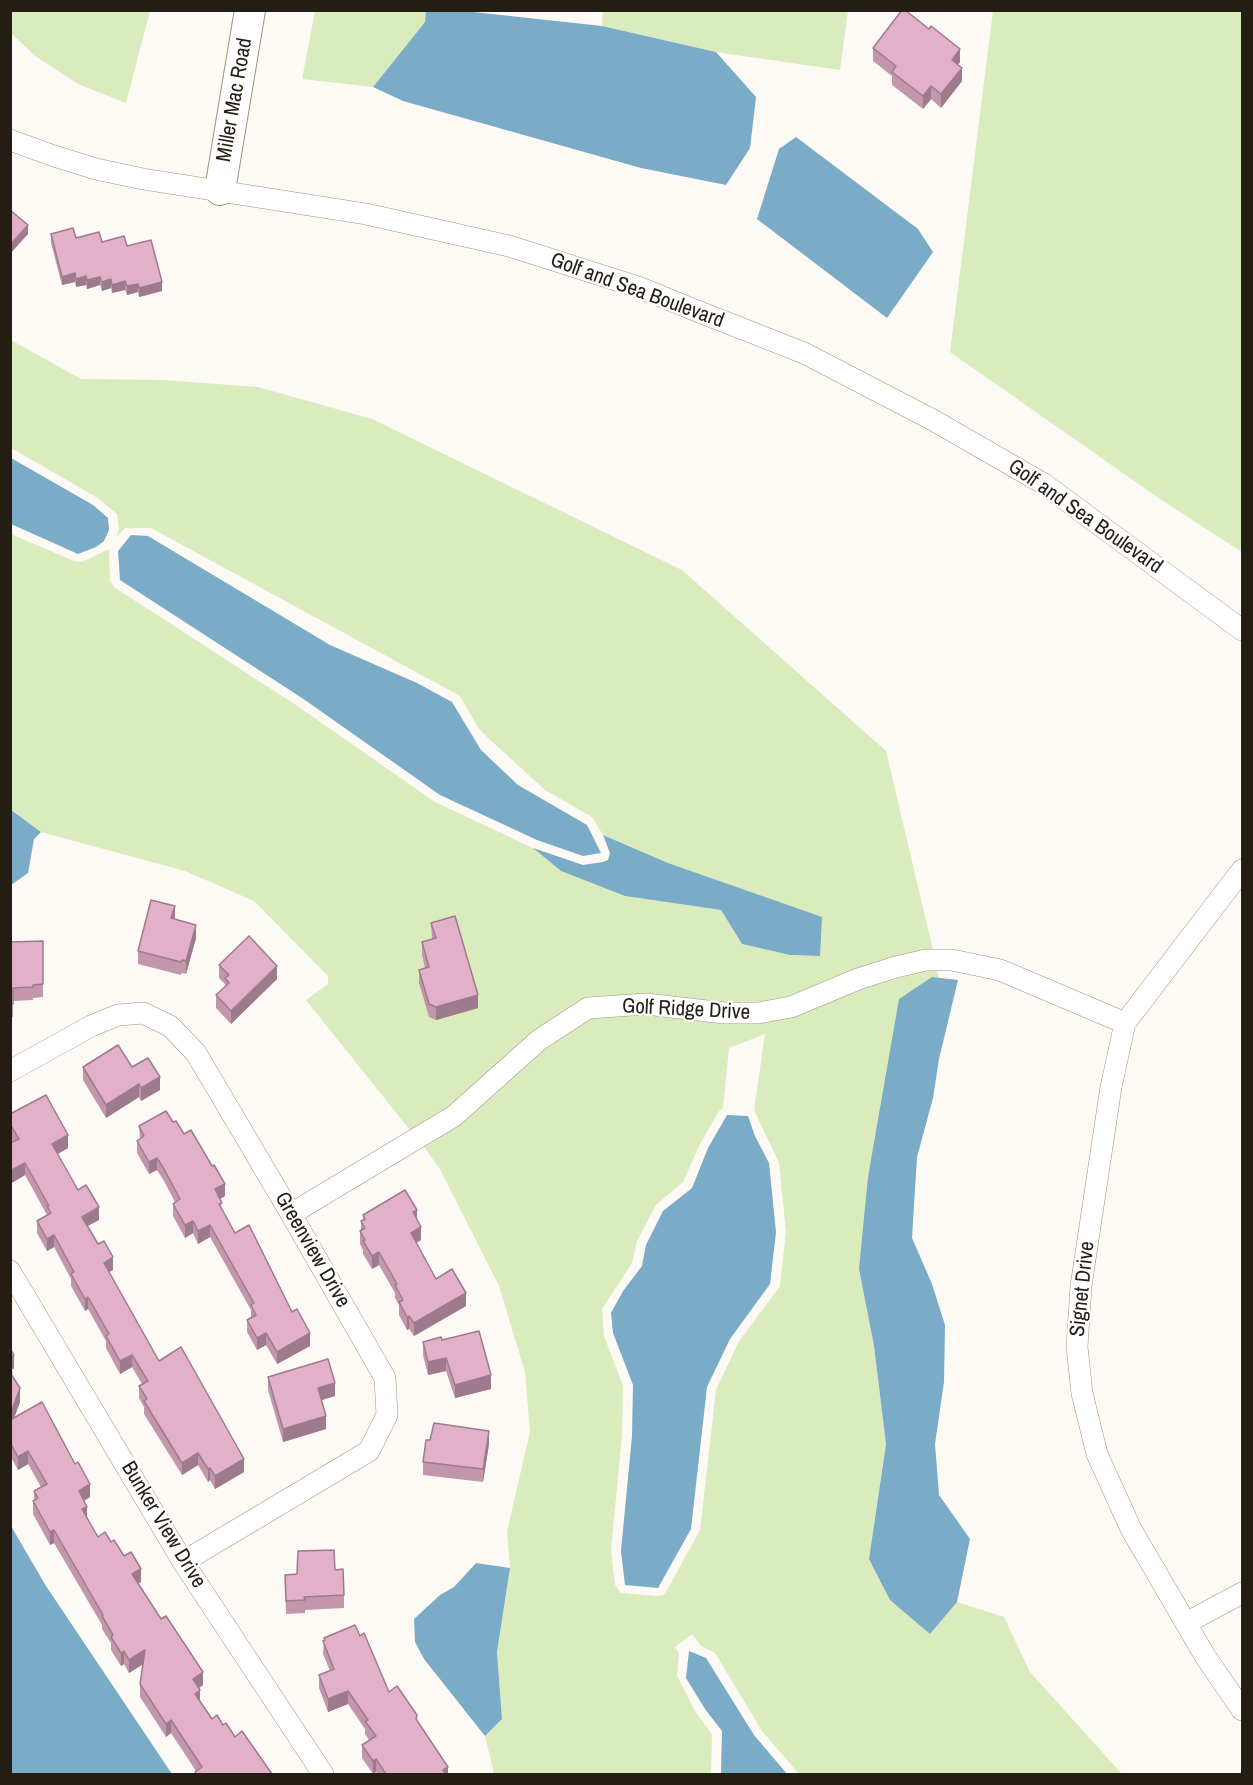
<!DOCTYPE html>
<style>
body{margin:0}
#map{position:relative;width:1253px;height:1785px;overflow:hidden;background:#fdf9f4;font-family:"Archivo Narrow",sans-serif}
canvas{display:block}
.frame{position:absolute;inset:0;border:12px solid #231d14;pointer-events:none}
</style>
<div id="map">
<canvas width="1253" height="1785"></canvas>
<div class="frame"></div>
</div>
<script>
const ctx = document.querySelector('canvas').getContext('2d');
ctx.lineJoin = 'round';
function fill(path, color) {
  ctx.fillStyle = color;
  ctx.fill(path, 'evenodd');
}
function poly(rows) {
  const path = new Path2D();
  for (const r of rows) {
    path.moveTo(r[0], r[1]);
    for (let i = 2; i < r.length; i += 2) path.lineTo(r[i], r[i + 1]);
  }
  return path;
}
function stroke(path, color, width, dash) {
  ctx.strokeStyle = color;
  ctx.lineWidth = width;
  ctx.lineCap = dash ? 'butt' : 'round';
  ctx.setLineDash(dash || []);
  ctx.stroke(path);
}
function label(font, color, halo, rows, align = 'center') {
  ctx.font = font + ' "Archivo Narrow",sans-serif';
  ctx.lineWidth = 4.5;
  ctx.setLineDash([]);
  ctx.textBaseline = 'middle';
  ctx.strokeStyle = halo;
  ctx.fillStyle = color;
  for (const [text, x, y, turn = 0] of rows) {
    ctx.save();
    ctx.translate(x, y);
    ctx.rotate((+turn || 0) * Math.PI / 180);
    ctx.textAlign = isNaN(turn) ? turn : align;
    if (halo) ctx.strokeText(text, 0, 0);
    ctx.fillText(text, 0, 0);
    ctx.restore();
  }
}
const green = poly([
 [10,11,150,11,126,103,78,84,35,56,11,33],
 [315,11,426,11,425,22,373,87,302,79],
 [603,11,848,11,840,70,716,52,602,26],
 [993,11,1242,11,1242,552,1160,499,950,352],
 [11,340,81,379,164,380,258,387,372,419,682,570,886,751,933,950,853,970,787,997,757,1003,724,1003,645,994,581,1000,531,1033,447,1108,410,1130,306,1000,328,984,328,976,254,901,185,871,41,832,11,809,11,534,74,561,82,562,109,549,110,581,114,587,296,705,435,802,533,848,561,871,625,896,721,910,742,944,790,955,820,956,668,863,603,835,592,817,545,790,486,736,479,729,460,696,151,528,125,528,116,538,119,529,117,514,98,498,11,448],
 [928,970,937,970,939,978,932,977,859,1269,874,1346,886,1444,869,1559,930,1633,957,1602,1004,1617,1030,1672,1122,1774,799,1774,762,1731,715,1653,701,1646,692,1634,675,1647,679,1653,677,1676,696,1713,712,1734,711,1774,494,1774,485,1736,502,1719,497,1652,510,1568,507,1531,530,1432,525,1372,499,1286,440,1169,424,1147,462,1123,547,1048,592,1018,646,1014,723,1024,761,1023,796,1016,863,988],
 [765,1034,754,1110,779,1163,786,1232,780,1286,738,1343,716,1390,700,1530,666,1592,663,1595,657,1596,621,1593,615,1585,611,1550,622,1435,623,1386,604,1336,602,1309,632,1263,637,1241,656,1205,683,1182,700,1144,719,1111,723,1108,729,1048]
]);
const water = poly([
 [455,10,602,26,716,52,756,97,750,148,726,185,641,168,403,101,373,87,425,22,426,11],
 [796,137,918,229,933,252,887,318,757,219,779,149],
 [11,458,93,505,108,518,109,530,104,541,96,547,78,554,11,524],
 [131,535,148,536,330,645,417,683,452,702,481,750,518,785,587,825,601,853,583,856,537,840,440,795,302,698,120,580,118,551],
 [10,809,41,832,34,839,28,873,11,885],
 [603,835,668,863,822,917,820,956,790,955,742,944,721,910,625,896,561,871,533,848,583,865,603,862,608,860,610,853],
 [932,977,958,980,939,1059,933,1098,917,1157,912,1238,932,1284,945,1325,944,1382,935,1444,939,1495,970,1539,957,1602,930,1634,890,1600,869,1559,886,1444,874,1346,859,1269,868,1177,899,999],
 [727,1115,748,1116,755,1136,769,1163,776,1232,770,1284,730,1339,707,1387,691,1529,658,1588,625,1585,621,1551,632,1436,633,1385,613,1333,611,1313,623,1291,642,1266,646,1245,663,1211,692,1188,708,1148],
 [11,1526,46,1586,172,1774,11,1774],
 [476,1563,510,1568,497,1652,502,1719,485,1736,424,1659,415,1642,414,1619,440,1595,454,1587],
 [689,1651,706,1658,754,1735,787,1774,721,1774,722,1731,705,1709,686,1678]
]);
const street = poly([
 [10,140,54,156,96,169,143,179,366,214,509,246,638,287,697,311,804,353,933,420,1044,484,1242,630],
 [1242,870,1125,1023,1111,1087,1081,1286,1077,1347,1082,1393,1097,1454,1131,1529,1205,1656,1242,1710],
 [10,1071,91,1026,118,1015,143,1013,170,1026,196,1053,291,1214,385,1378,387,1415,369,1451,183,1562],
 [291,1214,454,1116,539,1040,588,1008,646,1004,724,1013,758,1013,791,1007,858,979,896,967,926,960,952,960,1000,970,1125,1023],
 [10,1271,183,1562,323,1774],
 [1186,1623,1242,1593]
]);
const secondary = poly([
 [220,190,250,10]
]);
const wall = poly([
 [873,48,960,62,958,65,962,81,941,108,931,99,923,109,892,85,892,76,873,61],
 [51,234,127,246,162,291,139,297,138,292,127,295,125,290,112,293,111,288,102,291,100,285,87,289,86,285,76,287,75,282,62,285,51,243],
 [175,919,196,938,186,974,182,973,181,975,138,964,138,951],
 [431,923,478,1008,436,1020,429,1017,419,983,419,970,425,968,422,955,422,942,432,939],
 [43,941,43,997,33,998,33,1000,13,1001,13,1017,10,1017,10,942],
 [219,965,277,979,231,1024,216,1008,216,995,225,987,225,984,219,978],
 [83,1067,132,1067,160,1090,141,1101,139,1097,106,1118,83,1080],
 [10,1114,68,1148,58,1154,78,1190,99,1220,87,1226,113,1270,109,1272,159,1361,244,1472,215,1489,210,1480,208,1482,198,1465,182,1475,144,1414,144,1407,139,1398,139,1386,142,1384,132,1367,120,1374,106,1348,106,1341,88,1309,85,1311,71,1286,71,1279,54,1247,47,1251,37,1233,37,1221,47,1215,25,1175,10,1184,10,1143,13,1142,10,1136],
 [173,1122,184,1134,225,1196,220,1199,222,1210,235,1233,292,1312,310,1346,277,1364,266,1345,257,1350,247,1332,247,1320,251,1318,251,1310,210,1237,198,1244,193,1233,185,1238,173,1216,173,1204,175,1202,164,1181,157,1170,149,1174,137,1153,137,1141,140,1139,139,1126],
 [363,1215,417,1219,421,1240,416,1243,436,1279,466,1306,414,1336,409,1329,407,1330,399,1315,399,1305,395,1298,395,1293,379,1265,372,1269,363,1254,363,1250,360,1244,360,1231,361,1230,361,1221,363,1220],
 [442,1340,491,1389,455,1398,446,1371,428,1375,423,1355,423,1342],
 [10,1348,14,1355,14,1368,11,1371,12,1376,20,1388,20,1402,14,1418,42,1402,75,1464,78,1462,90,1484,90,1497,84,1501,87,1507,87,1517,98,1537,105,1532,111,1542,114,1540,124,1556,131,1552,141,1569,141,1582,138,1584,161,1619,166,1616,203,1672,203,1685,198,1688,200,1690,200,1701,212,1719,217,1715,223,1725,226,1723,235,1737,242,1731,272,1774,195,1774,195,1772,196,1771,171,1733,166,1737,140,1697,140,1684,143,1664,129,1673,124,1664,121,1666,111,1650,111,1643,102,1629,102,1625,54,1543,50,1545,33,1514,33,1501,34,1500,34,1491,41,1487,28,1464,18,1470,12,1459,10,1460],
 [268,1377,335,1396,322,1400,326,1429,283,1442,268,1390],
 [430,1440,489,1444,483,1482,423,1475,423,1462],
 [335,1570,344,1595,344,1608,305,1610,305,1613,286,1614,285,1575],
 [360,1636,389,1692,417,1720,448,1774,378,1774,376,1772,373,1774,362,1758,362,1745,369,1740,365,1734,365,1729,348,1704,328,1712,319,1688,319,1675,330,1671,323,1654,324,1638]
]);
const shadedWall = poly([
 [960,49,960,62,952,73,952,60],
 [962,68,962,81,941,108,941,94],
 [931,86,931,99,923,109,923,96],
 [28,225,28,234,10,254,10,245],
 [75,273,75,282,62,285,62,277],
 [86,276,86,285,76,287,76,279],
 [100,277,100,285,87,289,87,280],
 [111,279,111,288,102,291,102,282],
 [125,281,125,290,112,293,112,285],
 [162,282,162,291,139,297,139,288],
 [138,284,138,292,127,295,127,286],
 [175,906,175,919,171,918],
 [196,925,196,938,186,974,186,961],
 [277,966,277,979,231,1024,231,1011],
 [478,995,478,1008,436,1020,436,1007],
 [160,1077,160,1090,141,1101,141,1088],
 [139,1084,139,1097,106,1118,106,1105],
 [68,1135,68,1148,52,1157,52,1144],
 [157,1158,157,1170,149,1174,149,1162],
 [25,1163,25,1175,10,1184,10,1171],
 [225,1184,225,1196,215,1202,215,1189],
 [99,1207,99,1220,82,1229,82,1217],
 [417,1210,417,1223,413,1212],
 [193,1221,193,1233,185,1238,185,1225],
 [210,1225,210,1237,198,1244,198,1231],
 [421,1227,421,1240,411,1246,411,1233],
 [54,1235,54,1247,47,1251,47,1239],
 [379,1252,379,1265,372,1269,372,1256],
 [113,1257,113,1270,104,1275,104,1263],
 [466,1293,466,1306,414,1336,414,1323],
 [88,1297,88,1309,85,1311,85,1299],
 [409,1316,409,1329,407,1330,407,1317],
 [266,1333,266,1345,257,1350,257,1338],
 [310,1333,310,1346,277,1364,277,1352],
 [14,1355,14,1368,10,1371,10,1358],
 [132,1355,132,1367,120,1374,120,1361],
 [446,1358,446,1371,428,1375,428,1362],
 [491,1375,491,1389,455,1398,455,1385],
 [335,1383,335,1396,318,1401,318,1388],
 [20,1388,20,1402,10,1429,10,1416],
 [326,1416,326,1429,283,1442,283,1429],
 [489,1431,489,1444,483,1482,483,1469],
 [12,1446,12,1459,10,1460,10,1447],
 [28,1451,28,1464,18,1470,18,1457],
 [198,1453,198,1465,182,1475,182,1463],
 [244,1459,244,1472,215,1489,215,1476],
 [210,1468,210,1480,208,1482,208,1469],
 [90,1484,90,1497,79,1504,79,1491],
 [87,1507,87,1520,82,1509],
 [54,1530,54,1543,50,1545,50,1532],
 [141,1569,141,1582,132,1587,132,1574],
 [145,1650,145,1663,129,1673,129,1660],
 [124,1651,124,1664,121,1666,121,1653],
 [203,1672,203,1685,193,1692,193,1679],
 [200,1690,200,1704,195,1694],
 [348,1691,348,1704,328,1712,328,1699],
 [171,1720,171,1733,166,1737,166,1724],
 [376,1759,376,1772,373,1774,373,1761],
 [448,1767,448,1774,443,1774,443,1770]
]);
const building = poly([
 [902,10,905,10,929,29,931,26,960,49,952,60,962,68,941,94,931,86,923,96,892,72,896,66,873,48,902,10],
 [10,210,28,225,10,245,10,210],
 [73,228,76,238,99,232,102,242,124,236,127,246,151,240,162,282,139,288,138,284,127,286,125,281,112,285,111,279,102,282,100,277,87,280,86,276,76,279,75,273,62,277,51,234,73,228],
 [151,900,175,906,171,918,196,925,186,961,182,960,181,962,138,951,151,900],
 [455,916,478,995,436,1007,429,1004,419,970,429,967,422,942,436,938,431,923,455,916],
 [249,936,277,966,231,1011,216,995,229,983,225,978,229,975,219,965,249,936],
 [43,941,43,984,33,985,33,987,13,988,13,1004,10,1004,10,942,43,941],
 [118,1045,132,1067,148,1058,160,1077,141,1088,139,1084,106,1105,83,1067,118,1045],
 [46,1095,68,1135,52,1144,78,1190,86,1185,99,1207,82,1217,98,1244,104,1241,113,1257,104,1263,159,1361,181,1347,244,1459,215,1476,210,1468,208,1469,198,1453,182,1463,144,1401,147,1399,139,1386,148,1381,132,1355,120,1361,106,1336,109,1334,88,1297,85,1299,71,1274,74,1272,54,1235,47,1239,37,1221,51,1213,47,1206,49,1206,25,1163,10,1171,10,1143,19,1139,10,1124,10,1114,46,1095],
 [166,1111,173,1122,176,1121,184,1134,191,1130,212,1166,214,1165,225,1184,215,1189,222,1203,219,1204,235,1233,249,1225,292,1312,297,1309,310,1333,277,1352,266,1333,257,1338,247,1320,256,1315,251,1305,254,1303,210,1225,198,1231,193,1221,185,1225,173,1204,180,1199,164,1169,157,1158,149,1162,137,1141,144,1136,139,1126,166,1111],
 [405,1190,417,1210,413,1212,421,1227,411,1233,436,1279,452,1269,466,1293,414,1323,409,1316,407,1317,399,1302,403,1300,395,1285,397,1284,379,1252,372,1256,363,1241,365,1240,360,1231,365,1228,361,1221,365,1219,363,1215,405,1190],
 [479,1331,491,1375,455,1385,446,1358,428,1362,423,1342,441,1337,442,1340,479,1331],
 [10,1348,14,1355,10,1358,10,1348],
 [328,1359,335,1383,318,1388,326,1416,283,1429,268,1377,328,1359],
 [10,1370,12,1373,11,1374,20,1388,10,1416,10,1370],
 [42,1402,75,1464,78,1462,90,1484,79,1491,87,1507,82,1509,98,1537,105,1532,111,1542,114,1540,124,1556,131,1552,141,1569,132,1574,161,1619,166,1616,203,1672,193,1679,200,1690,195,1694,212,1719,217,1715,223,1725,226,1723,235,1737,242,1731,272,1774,197,1774,195,1772,202,1767,171,1720,166,1724,140,1684,145,1650,129,1660,124,1651,121,1653,111,1637,113,1635,102,1616,103,1615,54,1530,50,1532,33,1501,38,1498,34,1491,47,1484,28,1451,18,1457,12,1446,10,1447,10,1420,42,1402],
 [434,1423,489,1431,483,1469,423,1462,426,1440,430,1440,434,1423],
 [334,1550,335,1570,343,1569,344,1595,304,1597,305,1600,286,1601,285,1575,297,1574,298,1551,334,1550],
 [355,1625,360,1636,364,1633,389,1692,397,1686,417,1715,416,1719,448,1767,443,1770,446,1774,386,1774,376,1759,373,1761,362,1745,376,1736,365,1721,368,1720,348,1691,328,1699,319,1675,334,1669,323,1641,325,1640,324,1638,355,1625]
]);
const streetNames = [
 ["Miller Mac Road",235,100,-80],
 ["Golf and Sea Boulevard",637,291,20],
 ["Golf and Sea Boulevard",1085,517,35],
 ["Golf Ridge Drive",686,1010,3],
 ["Greenview Drive",312,1250,60],
 ["Signet Drive",1083,1289,-84],
 ["Bunker View Drive",163,1525,59]
];
fill(green, '#daecbe');
fill(water, '#7aabc7');
stroke(street, '#a3937c', 22);
stroke(secondary, '#a3937c', 32);
stroke(street, '#fff', 21);
stroke(secondary, '#fff', 30);
fill(wall, '#c297ac');
fill(shadedWall, '#9e7b8c');
fill(building, '#e2b0c8');
stroke(building, '#9e7b8c', 1.5);
label('21px', '#231d14', '#fff', streetNames);
</script>
